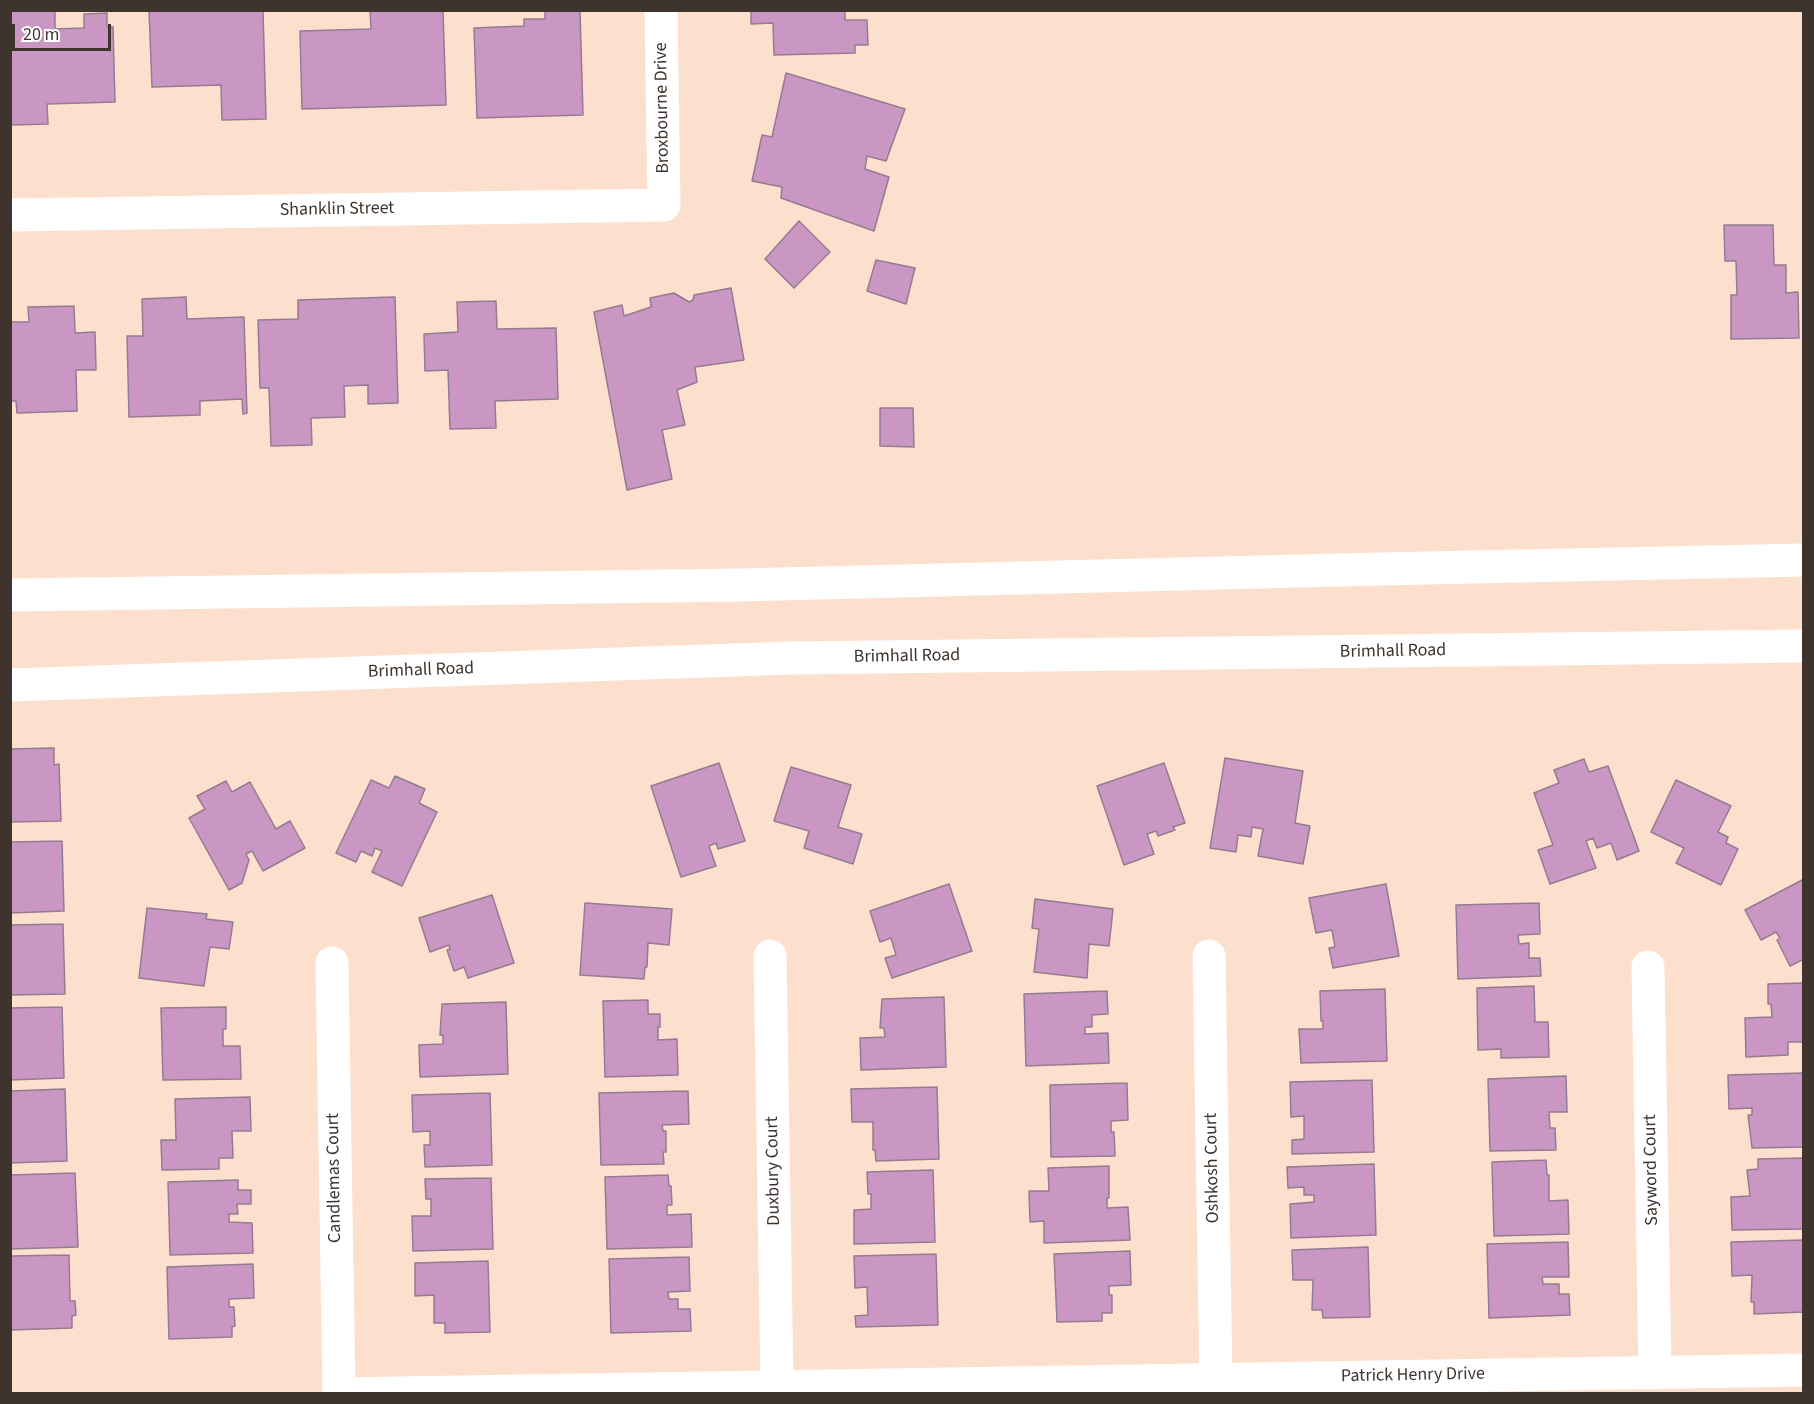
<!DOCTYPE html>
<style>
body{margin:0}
#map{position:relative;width:1814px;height:1404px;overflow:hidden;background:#fce0cd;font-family:"Source Sans 3",sans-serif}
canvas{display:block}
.frame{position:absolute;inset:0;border:12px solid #3f342d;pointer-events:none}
.scale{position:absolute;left:12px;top:24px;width:99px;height:27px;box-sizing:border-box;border:3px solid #3f342d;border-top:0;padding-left:8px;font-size:18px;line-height:21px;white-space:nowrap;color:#3f342d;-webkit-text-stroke:4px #fff;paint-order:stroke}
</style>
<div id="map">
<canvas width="1814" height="1404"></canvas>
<div class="frame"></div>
<div class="scale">20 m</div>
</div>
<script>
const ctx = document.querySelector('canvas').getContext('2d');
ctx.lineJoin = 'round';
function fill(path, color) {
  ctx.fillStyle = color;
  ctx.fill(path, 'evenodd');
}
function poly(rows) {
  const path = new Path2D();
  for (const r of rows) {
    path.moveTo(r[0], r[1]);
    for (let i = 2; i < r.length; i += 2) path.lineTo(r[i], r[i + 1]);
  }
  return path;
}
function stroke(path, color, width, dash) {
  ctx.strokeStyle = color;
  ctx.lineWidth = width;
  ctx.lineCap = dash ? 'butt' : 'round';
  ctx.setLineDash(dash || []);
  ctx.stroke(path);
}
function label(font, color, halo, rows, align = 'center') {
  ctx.font = font + ' "Source Sans 3",sans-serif';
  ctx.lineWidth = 4.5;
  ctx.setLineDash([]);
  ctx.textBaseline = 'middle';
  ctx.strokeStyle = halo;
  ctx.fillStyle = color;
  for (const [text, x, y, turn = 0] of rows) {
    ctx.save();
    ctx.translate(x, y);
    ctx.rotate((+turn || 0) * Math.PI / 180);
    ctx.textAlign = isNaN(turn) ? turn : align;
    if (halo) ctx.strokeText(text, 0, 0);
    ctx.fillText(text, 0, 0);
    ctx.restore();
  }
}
const building = poly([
 [10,10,55,10,55,29,84,28,84,14,107,13,107,27,113,27,115,102,47,104,48,124,10,125,10,10],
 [149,10,263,10,266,119,222,120,221,85,152,87,149,10],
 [370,10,443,10,446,105,302,109,300,31,371,29,370,10],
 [545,10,580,10,583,115,477,118,474,28,524,26,524,19,545,19,545,10],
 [751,10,845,10,845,20,867,20,868,45,855,45,855,53,774,55,773,23,751,24,751,10],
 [786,73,905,109,886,161,867,156,865,169,889,177,874,231,781,198,782,187,752,181,762,135,772,137,786,73],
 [799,221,830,252,794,288,765,259,799,221],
 [1724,225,1773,225,1774,265,1786,265,1786,293,1798,292,1799,338,1731,339,1731,295,1737,295,1736,261,1725,261,1724,225],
 [876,260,915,268,906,304,867,291,876,260],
 [731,288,744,360,695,367,697,382,677,390,685,425,662,430,672,479,627,490,594,312,622,305,624,316,651,307,650,298,674,293,689,302,693,300,694,295,731,288],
 [186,297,187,319,244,317,247,413,243,414,242,399,200,401,200,415,129,417,127,336,143,336,142,299,186,297],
 [395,297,398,403,368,404,368,385,344,386,345,417,311,418,312,445,271,446,269,388,260,388,258,320,298,319,298,300,395,297],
 [496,301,497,329,556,328,558,399,495,401,496,428,450,429,448,370,425,371,424,334,458,332,457,302,496,301],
 [74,306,75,333,95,332,96,370,76,370,77,411,17,413,16,401,10,401,10,322,29,322,28,307,74,306],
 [880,408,913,408,914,447,880,446,880,408],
 [54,748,54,765,59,764,61,821,10,822,10,749,54,748],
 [1225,758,1303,771,1295,823,1310,826,1303,864,1258,856,1263,829,1252,827,1251,837,1238,835,1236,852,1210,848,1225,758],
 [1584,759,1589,772,1608,766,1639,851,1617,860,1611,843,1597,848,1593,838,1586,841,1596,868,1550,884,1538,850,1553,845,1534,793,1559,783,1554,770,1584,759],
 [719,763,745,841,718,849,716,843,709,846,716,866,681,877,651,786,719,763],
 [1164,763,1185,823,1173,827,1175,830,1158,836,1156,831,1147,834,1154,854,1124,865,1097,786,1164,763],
 [791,767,851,785,838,827,862,834,853,864,804,848,809,831,774,821,791,767],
 [395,776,425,789,419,803,437,812,402,886,372,872,382,851,375,848,372,856,361,851,356,862,336,853,371,780,389,788,395,776],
 [1676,780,1731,806,1718,832,1728,837,1726,843,1738,849,1721,885,1676,863,1684,848,1651,832,1676,780],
 [226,781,232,792,250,782,276,829,290,821,305,848,263,871,252,851,246,854,249,860,242,883,229,890,189,818,205,809,197,796,226,781],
 [62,841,64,911,10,913,10,842,62,841],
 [1804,879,1804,959,1790,966,1777,940,1780,938,1776,932,1761,940,1745,910,1804,879],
 [949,884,972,951,892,978,885,958,896,955,891,938,880,942,870,911,949,884],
 [1386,884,1399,956,1333,968,1329,948,1335,947,1332,930,1316,933,1309,898,1386,884],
 [492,895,514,963,468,978,464,967,454,971,447,950,450,949,449,945,430,952,419,918,492,895],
 [1035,899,1113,909,1109,946,1089,944,1087,978,1034,972,1039,929,1032,928,1035,899],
 [585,903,672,909,669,945,648,943,647,967,645,967,644,979,580,975,585,903],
 [1539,903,1540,934,1518,935,1519,944,1529,943,1529,958,1540,958,1541,976,1458,979,1456,905,1539,903],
 [147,908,207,914,206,919,233,922,229,949,210,947,204,986,139,978,147,908],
 [63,924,65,994,10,995,10,925,63,924],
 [1804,983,1804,1042,1788,1042,1788,1055,1746,1057,1745,1018,1772,1017,1771,1004,1768,1004,1768,984,1804,983],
 [1534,986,1535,1022,1548,1022,1549,1057,1501,1058,1501,1049,1478,1050,1477,988,1534,986],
 [1385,989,1387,1061,1301,1063,1299,1029,1323,1029,1323,1021,1321,1021,1320,991,1385,989],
 [1107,991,1108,1014,1092,1015,1092,1027,1085,1027,1085,1034,1108,1033,1109,1063,1026,1066,1024,994,1107,991],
 [944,997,946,1067,861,1070,860,1038,885,1037,884,1028,880,1028,882,999,944,997],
 [648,1000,648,1014,660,1014,660,1027,658,1027,658,1040,677,1039,678,1075,605,1077,603,1001,648,1000],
 [506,1002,508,1074,420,1077,419,1045,443,1044,443,1035,440,1035,442,1004,506,1002],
 [62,1007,64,1078,10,1080,10,1008,62,1007],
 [226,1007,226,1029,223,1029,223,1046,240,1046,241,1079,163,1080,161,1008,226,1007],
 [1804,1073,1804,1147,1752,1148,1748,1115,1752,1115,1752,1108,1729,1109,1728,1075,1804,1073],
 [1566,1076,1567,1112,1549,1112,1550,1128,1555,1128,1556,1150,1490,1151,1488,1079,1566,1076],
 [1372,1080,1374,1152,1292,1154,1292,1140,1304,1139,1304,1116,1291,1117,1290,1082,1372,1080],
 [1127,1083,1128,1120,1111,1121,1111,1132,1114,1132,1115,1156,1051,1157,1050,1085,1127,1083],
 [937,1087,939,1159,876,1161,875,1150,873,1150,873,1122,852,1122,851,1089,937,1087],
 [65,1089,67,1161,10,1163,10,1091,65,1089],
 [688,1091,689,1124,662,1125,663,1131,666,1131,666,1152,663,1152,664,1164,601,1165,599,1093,688,1091],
 [490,1093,492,1165,425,1167,424,1145,430,1145,430,1131,413,1132,412,1095,490,1093],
 [250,1097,251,1131,232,1131,233,1158,219,1158,219,1169,162,1170,161,1140,176,1140,175,1099,250,1097],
 [1804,1158,1804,1229,1732,1230,1731,1197,1750,1196,1747,1170,1758,1169,1758,1159,1804,1158],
 [1546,1160,1547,1175,1549,1175,1549,1201,1568,1200,1569,1234,1494,1236,1492,1162,1546,1160],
 [1374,1164,1376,1235,1291,1238,1290,1204,1314,1202,1314,1195,1304,1195,1304,1187,1288,1188,1287,1167,1374,1164],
 [1109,1166,1109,1198,1107,1198,1107,1208,1128,1207,1130,1240,1044,1243,1044,1221,1030,1222,1029,1191,1049,1191,1048,1168,1109,1166],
 [933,1170,935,1242,854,1244,854,1210,871,1209,871,1194,868,1194,867,1172,933,1170],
 [75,1173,78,1247,10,1249,11,1175,75,1173],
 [668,1175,669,1186,671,1186,672,1205,667,1205,667,1215,691,1214,692,1247,607,1249,605,1177,668,1175],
 [491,1178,493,1249,413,1251,412,1216,431,1216,431,1199,426,1199,425,1179,491,1178],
 [238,1180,238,1190,251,1190,251,1204,237,1204,238,1214,229,1214,229,1222,252,1223,253,1253,170,1255,168,1182,238,1180],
 [1804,1240,1804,1312,1754,1314,1754,1302,1751,1302,1752,1275,1732,1276,1731,1242,1804,1240],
 [1568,1242,1569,1277,1542,1277,1543,1284,1559,1284,1559,1294,1569,1294,1570,1315,1489,1318,1487,1244,1568,1242],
 [1368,1247,1370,1317,1323,1318,1322,1310,1312,1310,1313,1280,1293,1280,1292,1250,1368,1247],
 [1130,1251,1131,1285,1109,1286,1109,1295,1112,1295,1112,1313,1102,1313,1102,1321,1057,1322,1054,1254,1130,1251],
 [936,1254,938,1325,856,1327,855,1316,868,1315,867,1287,855,1288,854,1256,936,1254],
 [69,1255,70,1301,75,1301,76,1315,72,1316,72,1328,10,1330,10,1256,69,1255],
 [689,1257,690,1291,668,1292,669,1299,678,1299,678,1309,690,1309,691,1331,611,1333,609,1259,689,1257],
 [488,1261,490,1332,445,1333,445,1323,434,1323,434,1295,415,1296,415,1263,488,1261],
 [253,1264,254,1298,229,1299,229,1307,234,1307,235,1326,232,1327,232,1337,169,1339,167,1267,253,1264]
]);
const street = poly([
 [10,215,664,205,661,10],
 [770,956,777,1386],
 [1209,956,1216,1380],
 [332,963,339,1393],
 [1648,967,1655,1373],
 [338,1394,1804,1370]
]);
const secondary = poly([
 [10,595,740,585,1379,569,1804,560],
 [10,685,791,658,1804,646]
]);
const streetNames = [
 ["Broxbourne Drive",663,108,-91],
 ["Shanklin Street",337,210,-1],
 ["Brimhall Road",1393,652,-1],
 ["Brimhall Road",907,657,-1],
 ["Brimhall Road",421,671,-2],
 ["Oshkosh Court",1213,1168,-91],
 ["Sayword Court",1652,1170,-91],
 ["Duxbury Court",774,1171,-91],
 ["Candlemas Court",335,1178,-91],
 ["Patrick Henry Drive",1413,1376,-1]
];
fill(building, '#ca97c5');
stroke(building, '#937c90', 1.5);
stroke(street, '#fff', 33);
stroke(secondary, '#fff', 33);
label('18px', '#3f342d', '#fff', streetNames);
</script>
